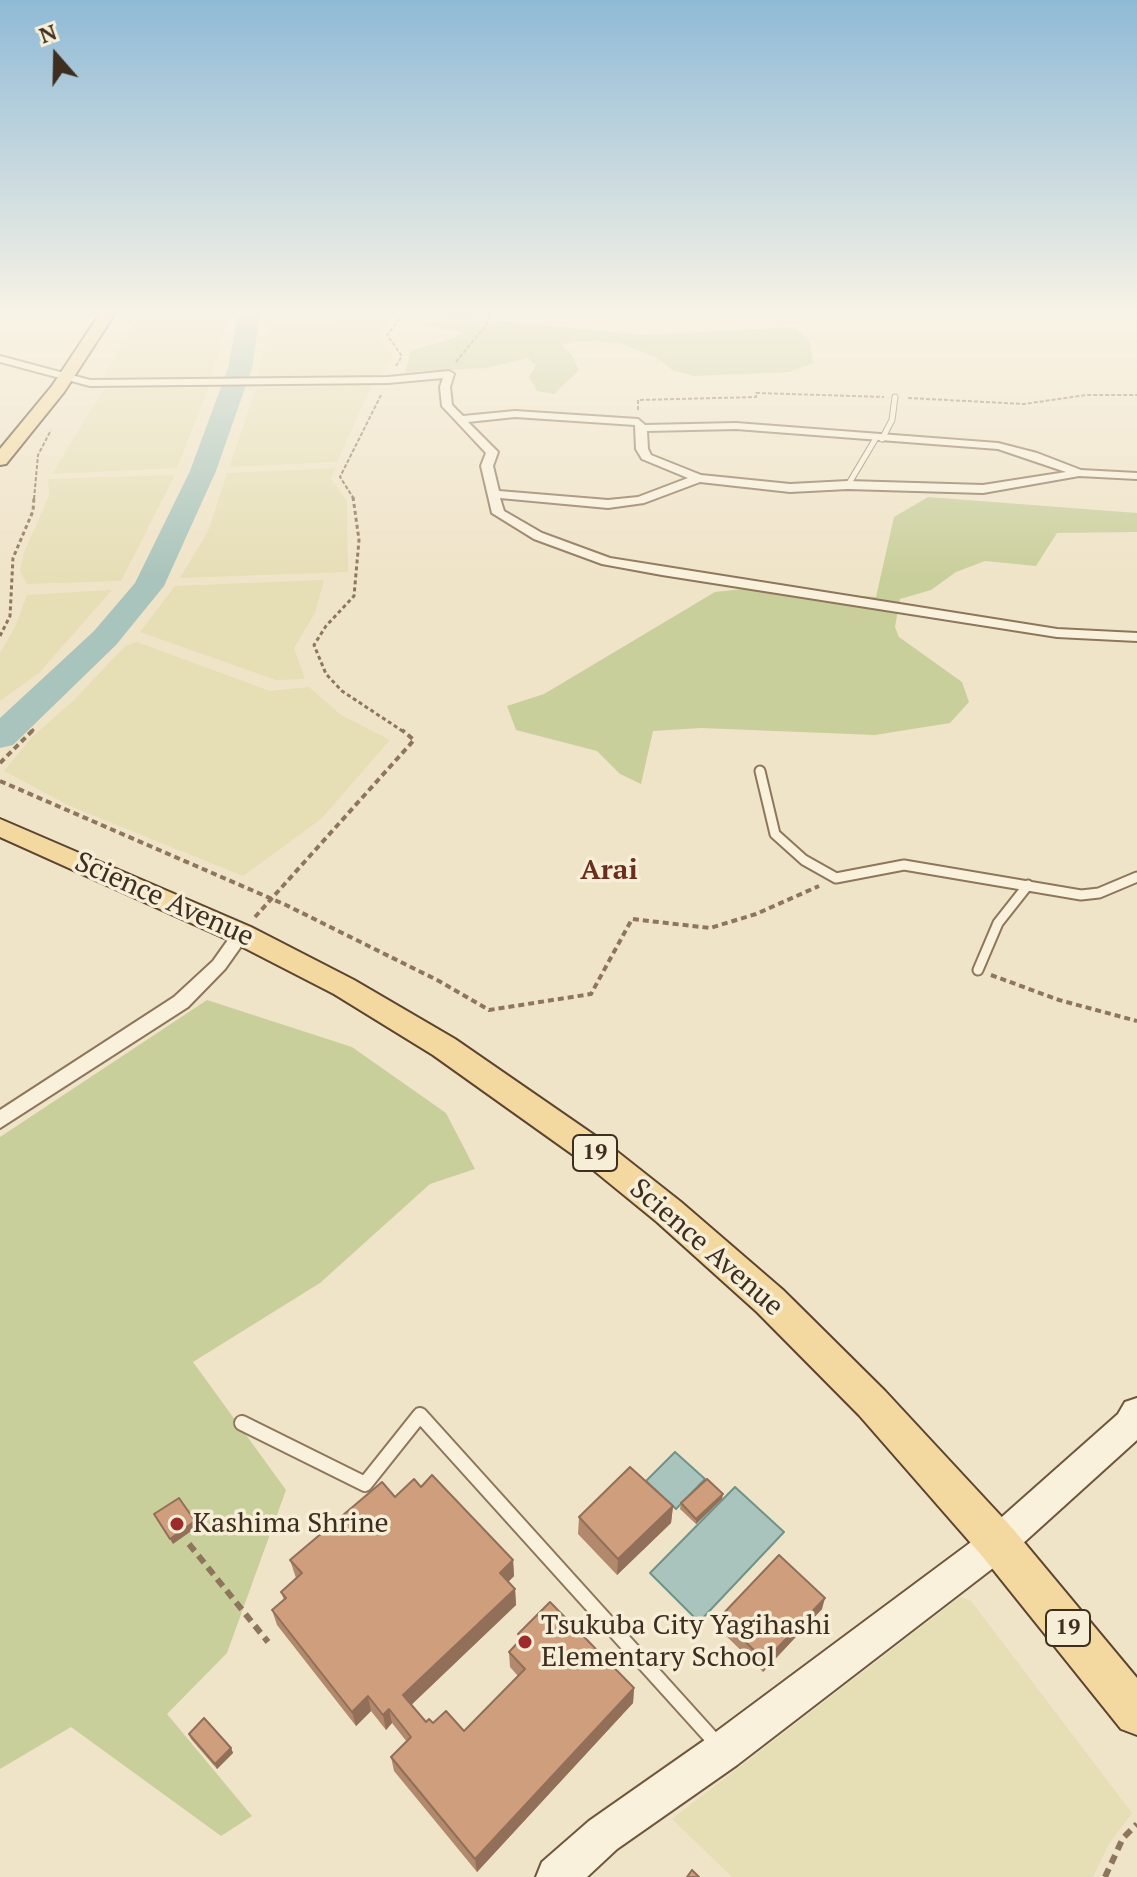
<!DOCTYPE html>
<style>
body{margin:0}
#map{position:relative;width:1137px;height:1877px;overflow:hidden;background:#f0e4c8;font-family:"PT Serif",serif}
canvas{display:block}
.north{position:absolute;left:16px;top:16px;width:80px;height:80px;-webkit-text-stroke:6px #f7eed8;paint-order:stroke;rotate:340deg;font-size:22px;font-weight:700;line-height:32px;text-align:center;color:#3d2e20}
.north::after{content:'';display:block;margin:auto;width:28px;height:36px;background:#3d2e20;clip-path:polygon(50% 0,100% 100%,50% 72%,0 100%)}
</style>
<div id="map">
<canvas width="1137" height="1877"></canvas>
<div class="north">N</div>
</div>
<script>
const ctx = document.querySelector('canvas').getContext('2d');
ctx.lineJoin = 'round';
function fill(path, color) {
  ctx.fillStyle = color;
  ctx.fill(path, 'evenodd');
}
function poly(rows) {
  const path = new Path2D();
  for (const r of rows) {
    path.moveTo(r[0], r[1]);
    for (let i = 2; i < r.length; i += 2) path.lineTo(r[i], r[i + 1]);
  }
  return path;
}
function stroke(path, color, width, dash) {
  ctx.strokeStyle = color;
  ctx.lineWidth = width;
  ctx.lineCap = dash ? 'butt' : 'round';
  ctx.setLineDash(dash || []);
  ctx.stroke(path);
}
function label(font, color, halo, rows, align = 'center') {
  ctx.font = font + ' "PT Serif",serif';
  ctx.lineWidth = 7;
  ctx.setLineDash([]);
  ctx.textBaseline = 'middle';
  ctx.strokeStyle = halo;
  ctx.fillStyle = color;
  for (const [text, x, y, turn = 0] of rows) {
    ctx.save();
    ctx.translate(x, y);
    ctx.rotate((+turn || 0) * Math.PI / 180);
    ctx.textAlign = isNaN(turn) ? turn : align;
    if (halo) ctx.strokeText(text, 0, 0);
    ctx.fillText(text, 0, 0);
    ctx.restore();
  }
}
const farmland = poly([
 [137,320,229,320,210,380,104,376],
 [392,320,378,335,393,356,378,376,258,378,269,321],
 [372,385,337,462,229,467,256,388],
 [209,387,177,468,52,474,103,390],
 [336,468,331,478,347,501,348,572,180,578,208,531,227,473],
 [175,475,121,581,27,584,20,571,24,552,49,496,48,479],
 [324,580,315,613,294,648,305,679,276,680,140,632,175,586],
 [112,590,39,673,0,701,0,653,15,627,27,595],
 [137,642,270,691,309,687,341,715,390,740,321,819,243,876,70,806,4,771,32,737,74,700,125,646],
 [960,1597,971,1601,1132,1813,1109,1844,1093,1877,732,1877,672,1819]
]);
const green = poly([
 [458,317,644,335,795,327,810,341,813,363,789,372,694,376,672,370,657,358,619,343,576,341,562,345,571,354,579,370,554,394,537,391,529,377,536,365,528,358,487,368,405,372,411,350,454,338,462,332,422,325],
 [928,497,1137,513,1137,532,1057,533,1036,566,985,561,956,572,931,590,900,599,895,627,899,637,962,682,969,702,950,723,875,735,701,728,653,731,641,784,620,774,597,751,516,730,507,706,544,694,715,592,752,588,876,597,894,517],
 [207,1000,352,1047,446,1113,475,1169,430,1184,320,1283,193,1362,286,1490,227,1653,167,1714,252,1816,221,1836,71,1727,0,1769,0,1137]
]);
const water = poly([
 [675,1452,705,1479,676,1509,646,1481,675,1452],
 [735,1487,784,1532,699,1622,650,1573,735,1487]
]);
const river = poly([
 [238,315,260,315,252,368,216,471,164,586,116,645,13,745,0,748,0,718,94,631,135,583,190,471,228,368,238,315]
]);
const pathFar3 = poly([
 [456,362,486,325,490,315],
 [396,366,402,356,387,335,403,315],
 [908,398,1024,404,1086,395,1137,395],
 [638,410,638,400,756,397,756,393,884,397],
 [34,499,38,455,51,430],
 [354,499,340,477,381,395]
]);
const pathFar2 = poly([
 [353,497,359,540,354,596,326,626,314,645,326,674,342,691,404,732],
 [0,636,10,616,13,558,33,511,34,497],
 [31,732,34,729]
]);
const pathFar1 = poly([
 [0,763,33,730],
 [0,781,286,905,439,981,489,1010,591,994,632,919,710,928,756,914,819,886],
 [255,917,414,740,402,730],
 [991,975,1059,1000,1137,1021]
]);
const path = poly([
 [189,1544,268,1642],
 [1105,1877,1123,1838,1137,1824]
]);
const laneFar2 = poly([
 [882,439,892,420,895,397],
 [848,485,876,438]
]);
const laneFar1 = poly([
 [760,771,775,834,804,860,836,878,904,865,1081,895,1099,893,1137,877],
 [978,970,998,923,1028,885]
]);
const lane = poly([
 [242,1423,365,1484,420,1415,718,1745]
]);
const street = poly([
 [0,356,90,380,388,377,449,371,454,374,450,387,452,405,463,416,515,411,638,419,645,425,736,423,998,443,1037,453,1081,470,1137,473,1137,479,1079,476,983,493,848,489,790,492,700,482,644,503,608,508,500,498,504,511,542,533,610,558,1057,629,1137,633,1137,641,1057,637,662,575,602,564,534,539,492,513,481,466,486,453,442,406,440,387,443,378,388,383,90,386,0,362,0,356],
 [515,417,635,425,636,449,642,459,688,478,638,497,608,500,499,491,493,466,498,452,468,422,515,417],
 [736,429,998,449,1066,472,983,485,848,481,790,484,701,475,651,455,648,449,647,431,736,429],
 [241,928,250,934,247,938,225,969,188,1007,0,1128,0,1110,174,997,213,961,235,930,241,928]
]);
const secondary = poly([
 [1137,1398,1137,1440,1010,1555,737,1765,617,1849,587,1877,536,1877,542,1862,589,1821,709,1737,986,1531,1118,1414,1125,1402,1137,1398]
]);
const primary = poly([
 [99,315,114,315,64,392,6,464,0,465,0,449,52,386,99,315],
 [0,819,251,927,354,980,455,1039,610,1146,681,1202,783,1290,885,1391,1013,1529,1137,1678,1137,1735,1121,1729,983,1557,859,1415,757,1312,657,1222,586,1164,433,1055,334,994,231,941,0,837,0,819]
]);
const wall = poly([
 [421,1487,513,1560,514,1576,508,1582,515,1589,516,1605,411,1705,426,1722,464,1731,518,1676,510,1667,509,1652,518,1642,518,1634,634,1688,633,1703,477,1872,394,1771,391,1757,407,1742,392,1723,386,1730,371,1711,356,1726,277,1625,272,1610,284,1600,281,1592,296,1578,290,1560,395,1497],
 [722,1499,696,1524,680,1509,681,1503],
 [673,1506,671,1523,617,1575,578,1534,579,1517],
 [822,1609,763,1672,718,1628,720,1617],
 [189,1734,231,1748,233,1753,217,1769,191,1739]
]);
const shadedWall = poly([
 [723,1494,722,1499,696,1524,696,1519],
 [673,1506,671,1523,617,1575,618,1559],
 [195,1521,197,1527,173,1544,170,1539],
 [513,1560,514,1576,501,1589,500,1573],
 [515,1589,516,1605,406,1710,403,1695],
 [825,1598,822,1609,763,1672,765,1661],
 [634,1688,633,1703,477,1872,475,1859],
 [368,1696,371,1711,356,1726,352,1712],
 [389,1709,392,1723,386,1730,383,1715],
 [231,1748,233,1753,217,1769,215,1764]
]);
const building = poly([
 [630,1467,673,1506,618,1559,579,1517,630,1467],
 [432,1475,513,1560,500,1573,515,1589,403,1695,426,1722,429,1719,433,1723,446,1711,464,1731,525,1669,509,1652,522,1638,518,1634,550,1602,634,1688,475,1859,391,1757,411,1737,389,1709,383,1715,368,1696,352,1712,272,1610,286,1598,281,1592,302,1573,290,1560,382,1482,395,1497,414,1479,421,1487,432,1475],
 [707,1479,723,1494,696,1519,681,1503,707,1479],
 [179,1498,195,1521,170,1539,154,1514,179,1498],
 [779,1555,825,1598,765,1661,720,1617,779,1555],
 [204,1718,231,1748,215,1764,189,1734,204,1718],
 [692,1870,699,1877,687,1877,692,1870]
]);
const markers = [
 [177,1524,8,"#9e2a2b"],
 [525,1642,8,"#9e2a2b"]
];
const shields = [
 [595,1153,44],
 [1068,1628,44]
];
const shieldNames = [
 ["19",595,1153],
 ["19",1068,1628]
];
const quarterNames = [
 ["Arai",609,871]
];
const nearStreetnames = [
 ["Science Avenue",164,900,24],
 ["Science Avenue",706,1248,41]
];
const nearPoinames = [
 ["Kashima Shrine",193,1524],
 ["Tsukuba City Yagihashi",541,1626],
 ["Elementary School",541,1658]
];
fill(farmland, '#e6deb5');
fill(green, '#c9cf9b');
fill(water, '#a9c4bc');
stroke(water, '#6f938a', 2);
fill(river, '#a9c4bc');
stroke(laneFar2, '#8d765c', 7);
stroke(laneFar1, '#8d765c', 13);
stroke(lane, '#8d765c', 18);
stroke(street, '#8d765c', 4);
stroke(secondary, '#6f573f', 4);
stroke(primary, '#5b4430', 4);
stroke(pathFar3, '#8d765c', 2, [4, 2]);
stroke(pathFar2, '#8d765c', 3, [4, 3]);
stroke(pathFar1, '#8d765c', 4, [6, 4]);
stroke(path, '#8d765c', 6, [9, 6]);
stroke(laneFar2, '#faf1dc', 5);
stroke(laneFar1, '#faf1dc', 9);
stroke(lane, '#faf1dc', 14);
fill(street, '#faf1dc');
fill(secondary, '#faf1dc');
fill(primary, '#f3d9a0');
fill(wall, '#b2896c');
fill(shadedWall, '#916f58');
fill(building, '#cf9f7d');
stroke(building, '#916f58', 2);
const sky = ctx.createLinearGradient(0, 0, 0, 578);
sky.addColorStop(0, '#8fbad6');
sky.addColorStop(0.54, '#f8f3e6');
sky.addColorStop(1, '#f8f3e600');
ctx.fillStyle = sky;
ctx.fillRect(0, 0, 1137, 578);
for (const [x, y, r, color] of markers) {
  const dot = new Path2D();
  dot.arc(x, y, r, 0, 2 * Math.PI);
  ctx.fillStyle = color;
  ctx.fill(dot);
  stroke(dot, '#f7eed8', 3);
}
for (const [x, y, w] of shields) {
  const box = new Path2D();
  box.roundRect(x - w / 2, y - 18, w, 36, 6);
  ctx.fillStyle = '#f7eed8';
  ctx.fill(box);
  stroke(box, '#3d2e20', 2);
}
label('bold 22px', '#3d2e20', null, shieldNames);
label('bold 28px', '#6b2e1e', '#f7eed8', quarterNames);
label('28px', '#3d2e20', '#f7eed8', nearStreetnames);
label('28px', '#3d2e20', '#f7eed8', nearPoinames, 'left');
</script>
